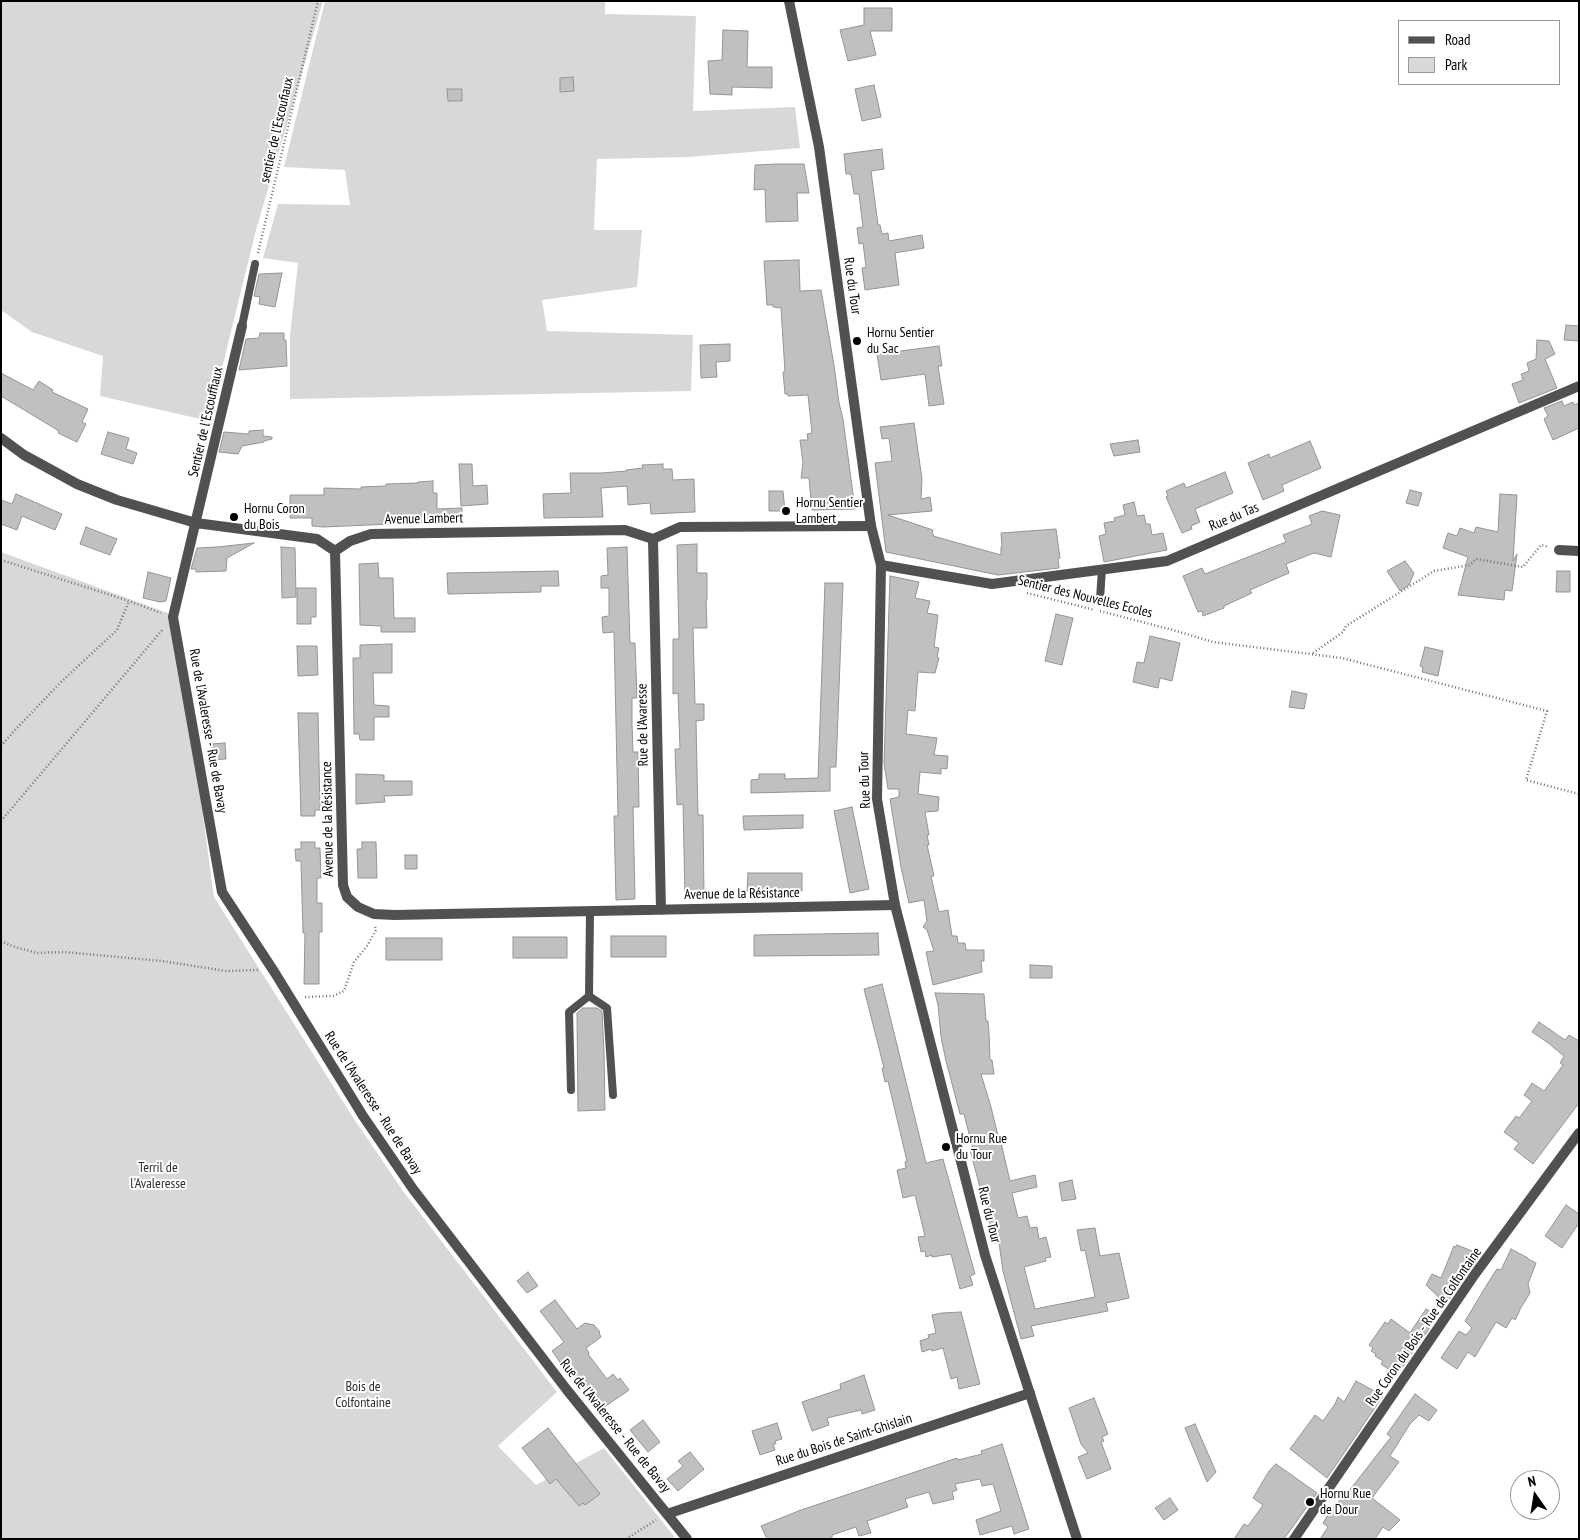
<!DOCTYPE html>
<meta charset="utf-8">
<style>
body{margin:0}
#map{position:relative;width:1580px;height:1540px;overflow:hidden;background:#fff;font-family:"PT Sans Narrow",sans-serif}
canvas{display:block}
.frame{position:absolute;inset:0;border:2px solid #000;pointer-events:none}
.legend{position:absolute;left:1398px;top:20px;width:162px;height:65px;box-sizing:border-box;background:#fff;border:1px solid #999;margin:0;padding:6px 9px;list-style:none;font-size:15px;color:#000}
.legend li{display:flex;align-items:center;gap:10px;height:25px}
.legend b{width:25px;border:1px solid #999}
.north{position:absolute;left:1510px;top:1470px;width:50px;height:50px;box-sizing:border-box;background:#fff;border:1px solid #999;border-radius:50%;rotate:347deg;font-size:14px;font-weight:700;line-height:20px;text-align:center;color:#000}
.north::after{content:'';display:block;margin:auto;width:18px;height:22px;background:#000;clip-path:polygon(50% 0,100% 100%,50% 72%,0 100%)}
</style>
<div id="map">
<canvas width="1580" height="1540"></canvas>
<div class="frame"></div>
<ul class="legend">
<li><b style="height:6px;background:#515151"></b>Road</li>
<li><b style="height:14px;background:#d8d8d8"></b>Park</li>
</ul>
<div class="north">N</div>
</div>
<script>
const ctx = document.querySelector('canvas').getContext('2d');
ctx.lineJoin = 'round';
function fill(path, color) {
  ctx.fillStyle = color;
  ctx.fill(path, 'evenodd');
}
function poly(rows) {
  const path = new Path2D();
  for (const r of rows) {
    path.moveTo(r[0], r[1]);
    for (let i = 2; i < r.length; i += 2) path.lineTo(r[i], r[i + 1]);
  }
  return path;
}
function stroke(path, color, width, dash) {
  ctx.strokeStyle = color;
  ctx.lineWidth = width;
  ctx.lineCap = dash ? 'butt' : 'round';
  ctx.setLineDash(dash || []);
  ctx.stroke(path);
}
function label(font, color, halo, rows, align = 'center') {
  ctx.font = font + ' "PT Sans Narrow",sans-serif';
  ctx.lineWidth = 4;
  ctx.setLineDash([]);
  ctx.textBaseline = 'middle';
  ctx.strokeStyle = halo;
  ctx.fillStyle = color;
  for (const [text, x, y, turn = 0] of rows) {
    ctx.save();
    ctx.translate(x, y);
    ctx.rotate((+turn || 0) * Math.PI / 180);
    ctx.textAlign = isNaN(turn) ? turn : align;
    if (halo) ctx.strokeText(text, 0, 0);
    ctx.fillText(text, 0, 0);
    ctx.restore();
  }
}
const green = poly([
 [1,1,323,1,256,230,209,421,100,396,103,356,32,332,1,310],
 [325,1,605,1,605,14,696,16,693,111,795,107,800,148,688,157,597,159,594,230,642,230,637,287,542,300,547,331,693,335,691,391,290,399,290,335,298,263,263,258,278,204,350,205,345,170,284,167],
 [1,552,176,616,214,897,354,1119,403,1191,557,1392,498,1446,536,1485,604,1448,676,1539,1,1539]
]);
const building = poly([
 [864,8,892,8,892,31,870,31,876,55,848,61,840,30,864,25,864,8],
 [723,30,748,31,747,67,772,67,772,88,732,87,732,95,710,94,708,61,722,60,723,30],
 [573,77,574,91,560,92,560,78,573,77],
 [874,85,881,117,862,121,855,89,874,85],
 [447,89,462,89,462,101,448,101,447,89],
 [882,149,884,169,871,171,878,225,880,225,882,234,888,233,889,241,922,235,924,248,895,253,899,285,865,290,862,268,866,267,863,243,859,244,857,228,863,227,859,194,854,194,851,174,846,174,844,154,882,149],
 [778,164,804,164,809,193,797,193,798,221,766,222,765,189,754,190,755,165,778,164],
 [799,260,800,291,821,290,834,365,839,403,843,419,855,509,812,510,809,478,801,478,803,463,800,440,808,440,807,434,812,433,808,395,788,396,788,394,785,394,783,372,785,372,781,308,773,307,773,305,767,305,764,261,799,260],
 [282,273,275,307,259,304,260,297,254,296,259,274,282,273],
 [1566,325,1579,326,1579,341,1564,340,1566,325],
 [260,333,284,333,284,340,286,340,287,366,239,370,246,339,259,338,260,333],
 [1537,340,1549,341,1555,354,1545,359,1557,388,1519,403,1512,384,1523,380,1521,374,1529,371,1527,363,1536,359,1537,340],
 [730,344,730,361,716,362,717,377,701,378,700,345,730,344],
 [939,346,942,366,938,366,944,404,929,406,925,374,881,380,877,354,939,346],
 [1,373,33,390,39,381,53,390,52,392,88,409,82,422,86,424,77,442,58,433,59,431,1,396,1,373],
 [1562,401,1564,406,1573,402,1574,405,1579,403,1579,428,1553,440,1544,419,1548,416,1544,408,1562,401],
 [914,423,922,479,921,499,930,497,932,511,888,515,933,530,932,534,934,535,933,536,1001,555,1001,547,1002,547,1001,533,1056,529,1060,558,1058,559,1059,568,998,575,886,552,875,463,892,461,889,438,882,439,880,427,914,423],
 [263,430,263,436,272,437,272,439,264,441,264,442,242,446,238,454,219,452,224,432,249,434,249,431,263,430],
 [108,432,129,438,126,449,137,453,133,464,101,454,108,432],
 [1138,440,1140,452,1114,456,1110,444,1138,440],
 [1310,441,1321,468,1282,485,1284,491,1263,500,1248,463,1269,454,1270,458,1310,441],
 [459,464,472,464,473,486,487,485,488,504,461,506,459,464],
 [663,464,663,469,672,469,673,480,694,479,695,512,651,514,650,503,628,505,627,486,601,488,603,517,544,518,543,494,571,493,570,473,602,473,626,471,626,470,643,468,642,465,663,464],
 [1225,472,1233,493,1195,509,1200,522,1191,526,1192,529,1182,533,1166,497,1168,496,1166,491,1184,483,1186,488,1225,472],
 [433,481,433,493,437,493,437,509,462,508,462,521,323,527,312,526,312,518,290,518,290,495,324,495,324,488,361,489,361,487,386,486,386,484,418,483,418,482,433,481],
 [1410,490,1422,493,1418,506,1406,503,1410,490],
 [769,491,783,491,785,511,769,511,769,491],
 [16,494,62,514,55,530,22,516,17,530,1,524,1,500,12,504,16,494],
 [1500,494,1517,495,1513,561,1517,554,1512,591,1505,590,1504,600,1458,595,1468,557,1443,548,1448,533,1457,536,1460,528,1474,533,1476,527,1498,532,1500,494],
 [1134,502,1137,516,1144,515,1146,524,1150,524,1152,535,1163,533,1167,550,1104,562,1099,536,1106,534,1104,523,1115,521,1114,518,1125,515,1123,505,1134,502],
 [1322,511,1340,515,1331,557,1314,553,1286,564,1289,573,1250,590,1252,593,1224,606,1224,608,1203,616,1202,611,1198,612,1183,576,1202,568,1205,574,1286,542,1283,535,1312,524,1309,516,1322,511],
 [86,527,117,539,110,555,80,544,86,527],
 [254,543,227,558,226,571,196,572,196,569,191,569,197,548,217,547,254,543],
 [697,544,697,573,707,573,707,600,706,600,707,628,693,628,695,704,704,704,704,720,696,721,698,815,703,815,704,897,685,897,683,804,677,805,675,749,680,749,678,693,673,694,673,639,679,639,677,545,697,544],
 [281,547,295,548,296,597,282,598,281,547],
 [627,547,630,643,635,643,637,698,632,698,632,724,633,752,638,752,639,807,633,807,635,899,616,900,614,816,618,816,614,632,603,633,602,617,609,616,609,588,601,588,601,576,608,575,607,548,627,547],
 [1405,561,1414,573,1409,585,1400,591,1387,571,1405,561],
 [378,563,379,578,393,578,394,618,415,618,415,632,381,632,381,626,360,625,359,564,378,563],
 [558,571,559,586,541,586,541,592,448,594,447,573,558,571],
 [1557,571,1570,571,1570,592,1556,592,1557,571],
 [148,572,171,578,166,601,160,602,143,598,148,572],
 [890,576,919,582,915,598,930,601,927,613,938,615,934,647,939,648,937,657,939,658,935,673,918,672,915,711,908,710,906,734,937,738,934,755,948,756,947,769,941,768,941,774,920,772,918,794,939,797,938,811,925,812,929,835,927,835,929,845,927,845,934,876,931,876,939,912,948,910,952,936,957,936,958,943,965,943,966,950,984,950,984,961,981,961,982,972,933,985,926,952,934,951,927,930,923,927,927,921,924,900,909,903,901,867,890,799,899,797,899,789,888,789,884,763,890,576],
 [825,583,843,583,836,767,830,767,830,791,751,793,751,780,759,779,759,774,785,774,785,779,818,778,825,583],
 [297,588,316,588,316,617,311,617,311,624,297,624,297,588],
 [1056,614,1073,618,1062,665,1045,661,1056,614],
 [1150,636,1180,643,1172,681,1160,678,1158,688,1133,682,1137,662,1144,663,1150,636],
 [392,644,392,673,373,673,374,705,389,706,389,717,374,717,374,740,360,740,359,734,354,734,353,658,360,658,360,645,392,644],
 [297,646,317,646,318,675,298,676,297,646],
 [1425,647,1443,651,1438,676,1422,672,1423,667,1420,666,1425,647],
 [1292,691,1307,694,1304,709,1289,707,1292,691],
 [298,713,318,713,320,810,315,810,315,816,301,816,298,713],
 [225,743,226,759,211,760,211,744,225,743],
 [356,774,384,775,384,781,412,781,412,795,384,796,385,802,356,804,356,774],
 [852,807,869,889,850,893,834,811,852,807],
 [803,815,803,828,744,830,743,816,803,815],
 [301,842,315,842,315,848,320,848,321,878,317,878,317,903,322,903,322,932,319,932,319,984,304,984,305,933,303,933,301,861,296,861,295,849,301,849,301,842],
 [362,842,376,842,377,878,358,878,357,849,362,849,362,842],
 [405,855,417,855,417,869,405,869,405,855],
 [748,873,802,873,802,891,747,891,748,873],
 [878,933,879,955,754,956,754,935,878,933],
 [611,936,666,936,666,957,611,957,611,936],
 [513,937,567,937,567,958,513,958,513,937],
 [386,938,442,938,442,960,386,960,386,938],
 [1030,965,1052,966,1052,978,1030,978,1030,965],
 [882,984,926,1163,943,1159,975,1274,970,1276,973,1285,960,1289,951,1254,932,1257,932,1255,926,1257,925,1251,921,1252,918,1237,925,1236,915,1195,903,1198,897,1170,906,1168,905,1162,907,1161,888,1081,885,1082,882,1068,884,1068,864,989,882,984],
 [935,993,984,994,986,1021,988,1021,989,1033,990,1060,992,1060,994,1074,981,1074,991,1107,1000,1144,1001,1143,1010,1181,1035,1175,1037,1187,1012,1193,1018,1218,1027,1216,1030,1228,1037,1227,1039,1239,1046,1237,1051,1257,1045,1258,1046,1261,1024,1267,1035,1309,1095,1297,1085,1250,1081,1251,1077,1230,1095,1228,1100,1256,1119,1253,1129,1298,1106,1303,1108,1311,1031,1326,1034,1336,1021,1339,1003,1271,999,1243,995,1243,970,1150,973,1149,964,1114,960,1114,946,1061,941,1037,938,1005,935,993],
 [583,1008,597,1008,602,1011,604,1052,605,1110,578,1111,577,1013,583,1008],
 [1539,1022,1565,1040,1569,1035,1579,1041,1579,1103,1533,1164,1514,1149,1519,1143,1504,1132,1516,1116,1519,1118,1532,1101,1524,1095,1532,1083,1544,1091,1563,1065,1560,1063,1564,1056,1547,1042,1532,1032,1539,1022],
 [1072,1180,1076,1199,1062,1201,1059,1183,1072,1180],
 [1566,1205,1579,1214,1579,1223,1562,1248,1545,1236,1566,1205],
 [1457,1245,1477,1253,1470,1270,1446,1304,1426,1285,1432,1274,1441,1278,1454,1246,1456,1247,1457,1245],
 [1511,1249,1528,1258,1528,1259,1536,1263,1528,1284,1530,1293,1520,1309,1520,1310,1515,1320,1512,1318,1506,1328,1496,1322,1475,1357,1468,1352,1457,1369,1441,1358,1459,1331,1466,1335,1472,1328,1465,1321,1491,1278,1497,1269,1501,1270,1511,1249],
 [528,1272,538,1286,527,1293,517,1281,528,1272],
 [555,1300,577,1329,585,1323,594,1325,600,1332,599,1333,601,1337,586,1348,589,1353,588,1354,607,1379,613,1374,618,1380,620,1378,629,1390,600,1410,567,1368,565,1369,552,1351,564,1342,540,1311,555,1300],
 [1426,1309,1438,1316,1397,1375,1381,1364,1383,1361,1375,1356,1376,1354,1371,1351,1373,1348,1369,1345,1385,1322,1388,1324,1391,1319,1410,1333,1426,1309],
 [961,1312,980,1384,959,1389,957,1377,951,1379,943,1348,932,1351,931,1349,922,1352,920,1341,929,1338,928,1335,936,1333,932,1315,942,1313,961,1312],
 [864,1375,875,1410,862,1414,861,1410,827,1418,829,1425,812,1431,802,1402,841,1389,840,1384,864,1375],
 [1356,1381,1383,1396,1327,1478,1290,1449,1315,1415,1323,1421,1335,1404,1338,1397,1344,1402,1356,1381],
 [1415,1394,1437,1410,1429,1421,1419,1415,1410,1424,1390,1456,1399,1462,1372,1498,1400,1520,1389,1531,1383,1527,1375,1539,1320,1539,1328,1527,1323,1523,1331,1510,1352,1487,1391,1437,1387,1434,1415,1394],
 [1094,1398,1108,1434,1102,1437,1104,1441,1101,1442,1111,1469,1087,1479,1078,1457,1088,1453,1081,1444,1069,1408,1094,1398],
 [643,1420,660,1442,648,1452,630,1430,643,1420],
 [777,1423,782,1439,775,1441,776,1444,773,1444,775,1450,760,1455,752,1431,777,1423],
 [1195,1424,1216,1472,1207,1482,1185,1428,1195,1424],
 [548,1428,600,1494,585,1505,583,1503,579,1506,556,1479,550,1484,522,1448,548,1428],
 [1002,1444,1029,1529,1014,1534,1012,1526,980,1535,976,1520,1001,1511,993,1484,982,1486,980,1479,955,1484,957,1490,952,1492,954,1499,933,1504,929,1492,905,1499,908,1507,867,1521,871,1533,859,1536,856,1527,832,1535,832,1539,767,1539,761,1526,801,1510,957,1458,958,1460,982,1454,981,1451,1002,1444],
 [690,1452,704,1469,678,1491,667,1479,683,1466,678,1461,690,1452],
 [1276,1464,1317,1493,1284,1539,1234,1539,1244,1524,1248,1526,1263,1505,1253,1498,1269,1471,1276,1464],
 [1170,1498,1178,1510,1164,1520,1155,1508,1170,1498]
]);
const path = poly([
 [258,253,318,1],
 [1,560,129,601,161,613],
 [1027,593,1095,610],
 [1100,611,1173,630,1213,642,1342,658,1547,711,1526,780,1579,794],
 [1313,653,1343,632,1346,626,1434,571,1470,565,1476,559,1523,567,1541,545,1549,547],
 [1,746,15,730,62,681,117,630,129,601],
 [1,821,163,629],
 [1,941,12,946,37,953,64,952,162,961,226,971,258,970],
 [305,997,333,996,344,991,354,962,367,946,376,930,375,926],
 [626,1539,656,1520]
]);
const service = poly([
 [242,326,255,264],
 [1100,599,1102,569],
 [590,911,589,996,607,1008,613,1095],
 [571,1090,569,1012,589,996]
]);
const minor = poly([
 [242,326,173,617,222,892,275,973,363,1116,413,1189,567,1390,687,1539],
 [1,438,24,455,77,484,117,500,196,523,317,539,335,551,350,541,371,534,625,530,653,539,680,527,871,526],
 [653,539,661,910],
 [1559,550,1579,551],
 [335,551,343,885,347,897,358,907,374,914,394,915,895,905],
 [881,565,992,584,1167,561,1579,386],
 [667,1514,1030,1393]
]);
const tertiary = poly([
 [789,1,819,147,871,526,881,565,877,799,895,905,985,1255,1077,1539],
 [1294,1539,1475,1274,1579,1133]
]);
const markers = [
 [857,341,5,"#000"],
 [786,511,5,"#000"],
 [234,517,5,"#000"],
 [946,1147,5,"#000"],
 [1310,1502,5,"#000"]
];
const streetNames = [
 ["sentier de l'Escoufiaux",277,130,-77],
 ["Rue du Tour",852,286,82],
 ["Sentier de l'Escouffiaux",206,422,-77],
 ["Rue du Tas",1234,517,-23],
 ["Avenue Lambert",424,519,-1],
 ["Sentier des Nouvelles Ecoles",1085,597,14],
 ["Rue de l'Avaresse",643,725,-91],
 ["Rue de l'Avaleresse - Rue de Bavay",208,731,80],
 ["Rue du Tour",865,780,-92],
 ["Avenue de la Résistance",328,819,-91],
 ["Avenue de la Résistance",742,894,-1],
 ["Rue de l'Avaleresse - Rue de Bavay",373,1103,57],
 ["Rue du Tour",989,1215,76],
 ["Rue Coron du Bois - Rue de Colfontaine",1424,1327,-55],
 ["Rue de l'Avaleresse - Rue de Bavay",615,1426,51],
 ["Rue du Bois de Saint-Ghislain",844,1440,-18]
];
const poiNames = [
 ["Hornu Sentier",867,333],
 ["du Sac",867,349],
 ["Hornu Sentier",796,503],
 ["Lambert",796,519],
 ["Hornu Coron",244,509],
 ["du Bois",244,525],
 ["Hornu Rue",956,1139],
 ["du Tour",956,1155],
 ["Hornu Rue",1320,1494],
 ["de Dour",1320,1510]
];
const parkNames = [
 ["Terril de",158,1168],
 ["l'Avaleresse",158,1184],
 ["Bois de",363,1387],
 ["Colfontaine",363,1403]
];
fill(green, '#d8d8d8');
fill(building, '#c0c0c0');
stroke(building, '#959595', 1);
stroke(path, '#737373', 2.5, [1, 2.5]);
stroke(service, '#515151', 8);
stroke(minor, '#515151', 10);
stroke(tertiary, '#515151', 10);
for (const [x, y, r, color] of markers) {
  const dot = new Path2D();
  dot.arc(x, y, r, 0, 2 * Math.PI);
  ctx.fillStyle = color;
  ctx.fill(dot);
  stroke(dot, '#fff', 2);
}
label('14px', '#000', '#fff', streetNames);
label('14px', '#000', '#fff', poiNames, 'left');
label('14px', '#2f2f2f', '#fff', parkNames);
</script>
